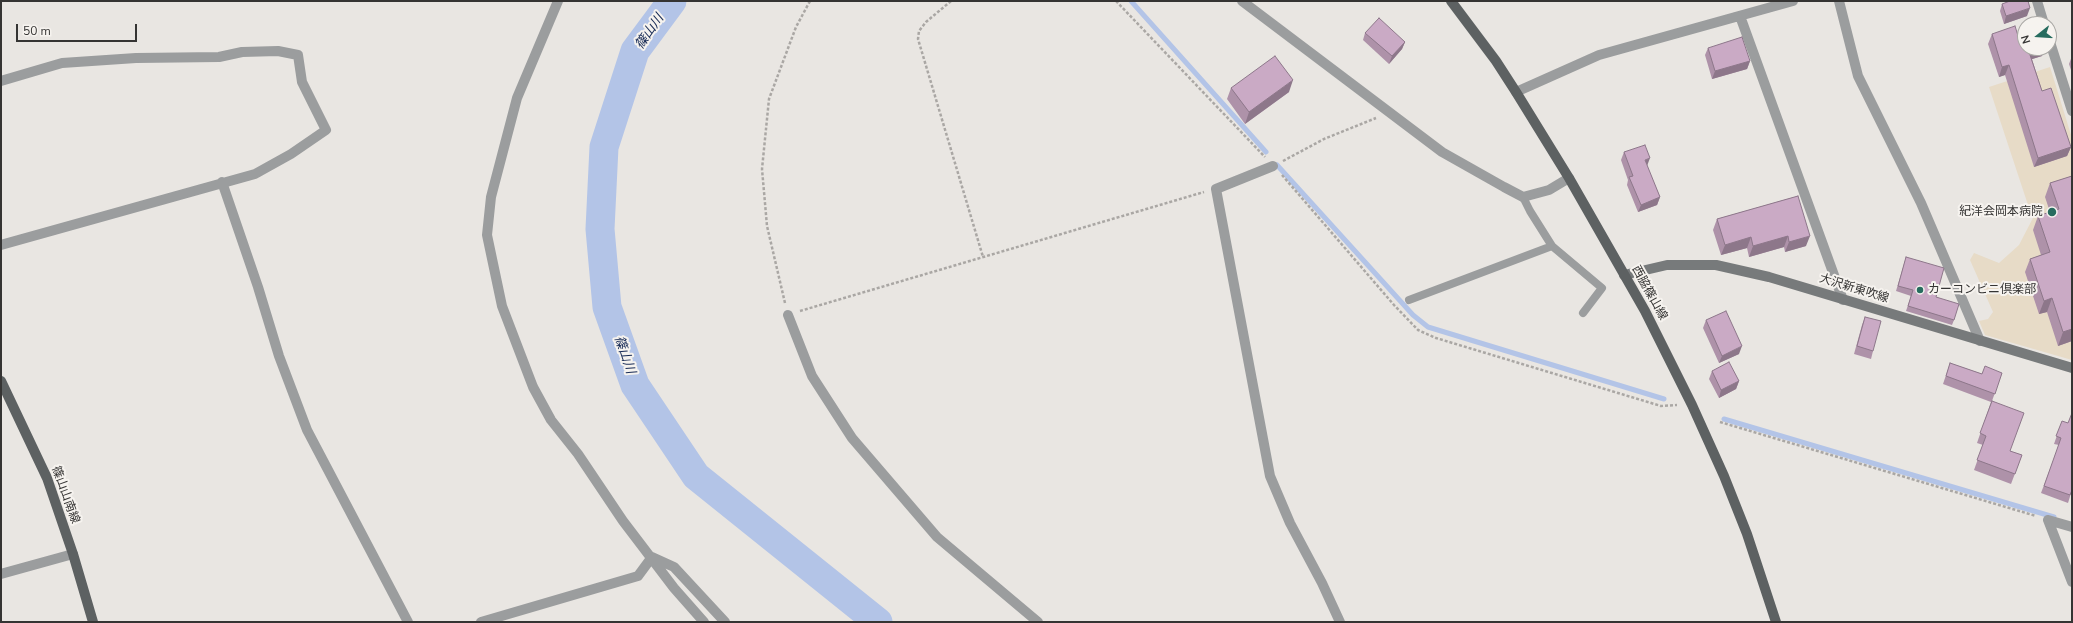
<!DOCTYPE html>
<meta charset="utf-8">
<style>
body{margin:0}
#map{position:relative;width:2073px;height:623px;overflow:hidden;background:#e9e6e2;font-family:"Nunito Sans",sans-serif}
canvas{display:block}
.frame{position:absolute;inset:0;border:2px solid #353433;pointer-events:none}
.north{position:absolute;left:2017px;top:16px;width:40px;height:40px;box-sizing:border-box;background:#f6f3ef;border:1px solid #a9a7a4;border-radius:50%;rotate:253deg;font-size:11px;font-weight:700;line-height:16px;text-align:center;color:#353433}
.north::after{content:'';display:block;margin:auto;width:14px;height:18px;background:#276c5f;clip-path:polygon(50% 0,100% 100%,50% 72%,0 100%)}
.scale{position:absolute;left:16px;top:24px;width:121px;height:18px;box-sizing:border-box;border:2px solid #353433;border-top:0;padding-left:5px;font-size:12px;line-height:14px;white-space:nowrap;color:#353433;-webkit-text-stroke:3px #f6f3ef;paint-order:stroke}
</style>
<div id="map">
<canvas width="2073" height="623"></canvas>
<div class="frame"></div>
<div class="north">N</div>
<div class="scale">50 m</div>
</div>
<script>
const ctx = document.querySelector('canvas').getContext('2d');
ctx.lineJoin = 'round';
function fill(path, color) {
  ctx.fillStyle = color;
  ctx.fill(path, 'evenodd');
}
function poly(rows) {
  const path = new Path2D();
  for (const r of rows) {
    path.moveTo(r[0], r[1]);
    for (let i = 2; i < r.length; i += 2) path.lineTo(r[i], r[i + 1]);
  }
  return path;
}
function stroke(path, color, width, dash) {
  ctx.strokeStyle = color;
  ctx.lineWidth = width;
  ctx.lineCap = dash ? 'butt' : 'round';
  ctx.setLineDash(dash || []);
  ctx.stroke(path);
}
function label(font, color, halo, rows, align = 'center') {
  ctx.font = font + ' "Nunito Sans","Noto Sans JP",sans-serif';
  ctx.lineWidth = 4;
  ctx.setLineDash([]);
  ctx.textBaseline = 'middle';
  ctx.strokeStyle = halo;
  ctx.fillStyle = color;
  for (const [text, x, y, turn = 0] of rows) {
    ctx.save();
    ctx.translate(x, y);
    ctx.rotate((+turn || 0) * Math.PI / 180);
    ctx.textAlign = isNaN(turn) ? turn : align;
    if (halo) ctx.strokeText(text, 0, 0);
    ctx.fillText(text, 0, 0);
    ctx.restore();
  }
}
const medical = poly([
 [2050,67,2072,138,2072,360,1985,335,1979,321,1988,319,1993,312,1970,260,1974,253,1999,263,2019,245,2034,216,2029,208,1989,87]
]);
const stream = poly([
 [1131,1,1266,152],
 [1277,165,1413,315,1428,327,1664,399],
 [1724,419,2054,517]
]);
const river = poly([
 [672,1,635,51,604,147,600,229,607,307,635,385,696,476,878,622]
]);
const path = poly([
 [951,1,926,22,919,31,918,39,983,257],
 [1116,1,1265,157],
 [1283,161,1324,139,1376,118],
 [1282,175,1394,305,1418,330,1436,338,1661,406,1677,405],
 [785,303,767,226,762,169,769,99,796,27,810,1],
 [800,311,1204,192],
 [1720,422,2036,516]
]);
const service = poly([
 [1552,246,1602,288,1583,313],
 [1409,300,1552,246,1530,211,1523,197]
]);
const minor = poly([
 [558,1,517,98,491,197,487,235,502,306,533,387,551,420,578,454,623,521,674,588,704,622],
 [1242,1,1442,152,1504,187,1523,197,1549,190,1569,178],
 [1839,1,1858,76,1921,203,1980,341],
 [2037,1,2044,24],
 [1740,16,1843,300],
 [2049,39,2072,111],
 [1,81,62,63,136,58,219,57,242,52,278,51,298,55,302,82,326,130,291,154,255,174,1,245],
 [1516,92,1599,55,1793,1],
 [1273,166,1216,189,1270,476,1290,523,1322,583,1340,622],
 [222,182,258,287,279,356,307,430,408,622],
 [788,315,812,376,852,438,937,537,1038,622],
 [2048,520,2072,582],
 [2048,520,2072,527],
 [652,557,674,567,725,622],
 [1,574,73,554],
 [481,622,638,576,652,557]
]);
const secondary = poly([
 [1624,275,1667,265,1716,265,1769,277,2072,368]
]);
const primary = poly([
 [1451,1,1496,61,1516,92,1569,178,1645,311,1692,405,1724,476,1747,534,1776,622],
 [1,381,47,478,73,554,93,622]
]);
const wall = poly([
 [2002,4,2027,16,2004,24,2000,11],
 [1365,33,1405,42,1402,49,1389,64,1363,40],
 [1992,34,2019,39,2042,56,2032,59,2042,91,2071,147,2067,156,2034,167,2005,75,1999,77,1988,44],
 [1708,48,1750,61,1747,69,1712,79,1705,55],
 [2072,56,2072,73,2069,64],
 [1231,88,1289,92,1245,124,1227,99],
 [1624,152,1647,166,1660,197,1657,205,1638,212,1627,185,1628,180,1621,160],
 [2072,176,2072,341,2058,346,2047,312,2039,314,2025,272,2030,259,2041,255,2033,230,2038,216,2050,212,2045,197,2050,183],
 [1798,196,1806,246,1785,252,1784,247,1749,257,1747,248,1721,255,1713,230,1717,219],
 [1906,257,1936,297,1954,320,1952,325,1906,311,1911,296,1896,291],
 [1865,317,1873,351,1871,359,1854,354,1862,325],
 [1706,320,1739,354,1719,363,1703,328],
 [1950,363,1982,374,2002,373,1992,401,2010,451,2022,455,2011,484,1974,470,1983,445,1977,443,1991,402,1943,384],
 [1712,371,1739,381,1736,389,1719,398,1709,379],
 [2062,421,2072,490,2068,503,2041,493,2059,445,2054,444]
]);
const shadedWall = poly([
 [2030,8,2027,16,2004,24,2006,16],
 [1405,42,1402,49,1389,64,1392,56],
 [2040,48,2045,48,2042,56,2026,61,2029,52],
 [1750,61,1747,69,1712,79,1715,71],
 [2009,65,2005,75,1999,77,2002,67],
 [1293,80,1289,92,1245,124,1249,112],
 [2071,147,2067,156,2034,167,2038,158],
 [1650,158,1647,166,1645,160],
 [1660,197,1657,205,1638,212,1641,205],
 [1788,236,1784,247,1749,257,1753,246],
 [1810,236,1806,246,1785,252,1789,242],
 [1751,237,1747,248,1721,255,1725,245],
 [2052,298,2047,312,2039,314,2044,301],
 [2072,329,2072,341,2058,346,2063,332],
 [1742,346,1739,354,1719,363,1722,356],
 [1739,381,1736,389,1719,398,1721,390]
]);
const building = poly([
 [2010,1,2028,1,2030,8,2006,16,2002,4,2010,1],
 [1379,18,1405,42,1392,56,1365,33,1379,18],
 [2015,26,2019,39,2025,37,2025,48,2040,48,2029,52,2042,91,2051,88,2071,147,2038,158,2009,65,2002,67,1992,34,2015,26],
 [1742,37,1750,61,1715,71,1708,48,1742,37],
 [1275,56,1293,80,1249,112,1231,88,1275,56],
 [1645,145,1650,158,1645,160,1660,197,1641,205,1629,177,1633,176,1624,152,1645,145],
 [2072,176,2072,329,2063,332,2052,298,2044,301,2030,259,2050,252,2038,216,2059,209,2050,183,2072,176],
 [1798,196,1810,236,1789,242,1788,236,1753,246,1751,237,1725,245,1717,219,1798,196],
 [1906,257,1944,268,1936,297,1959,304,1954,320,1908,306,1913,290,1898,286,1906,257],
 [1726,311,1742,346,1722,356,1706,320,1726,311],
 [1865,317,1881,321,1873,351,1857,346,1865,317],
 [1729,362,1739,381,1721,390,1712,371,1729,362],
 [1950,363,1982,374,1985,366,2002,373,1995,394,1946,376,1950,363],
 [1992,401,2024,413,2010,451,2022,455,2015,474,1977,460,1986,436,1980,433,1992,401],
 [2072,413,2072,490,2070,495,2044,486,2061,438,2056,436,2062,421,2068,423,2072,413]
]);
const markers = [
 [2052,212,5,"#276c5f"],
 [1920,290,4,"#276c5f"]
];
const poiNames = [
 ["紀洋会岡本病院",2043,212],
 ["カーコンビニ倶楽部",1928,290,"left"]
];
const streetNames = [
 ["大沢新東吹線",1854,289,17],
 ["西脇篠山線",1649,293,61],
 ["篠山山南線",65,495,70]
];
const waterNames = [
 ["篠山川",650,32,-55],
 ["篠山川",624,355,71]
];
fill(medical, '#e7dbc7');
stroke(stream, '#b3c4e7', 5);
stroke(river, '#b3c4e7', 29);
stroke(path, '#aaa7a4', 2.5, [3, 2]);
stroke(service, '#9b9d9e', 8);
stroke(minor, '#9b9d9e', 10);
stroke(secondary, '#777a7b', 10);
stroke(primary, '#5d6162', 10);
fill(wall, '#ae92a9');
fill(shadedWall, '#8d778a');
fill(building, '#caaac5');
stroke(building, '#8d778a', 1);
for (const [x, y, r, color] of markers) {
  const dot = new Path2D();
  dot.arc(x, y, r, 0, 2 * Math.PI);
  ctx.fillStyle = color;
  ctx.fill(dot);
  stroke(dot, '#f6f3ef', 1.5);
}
label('12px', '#353433', '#f6f3ef', poiNames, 'right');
label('12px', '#353433', '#f6f3ef', streetNames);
label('italic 13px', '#182b56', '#f6f3ef', waterNames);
</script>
